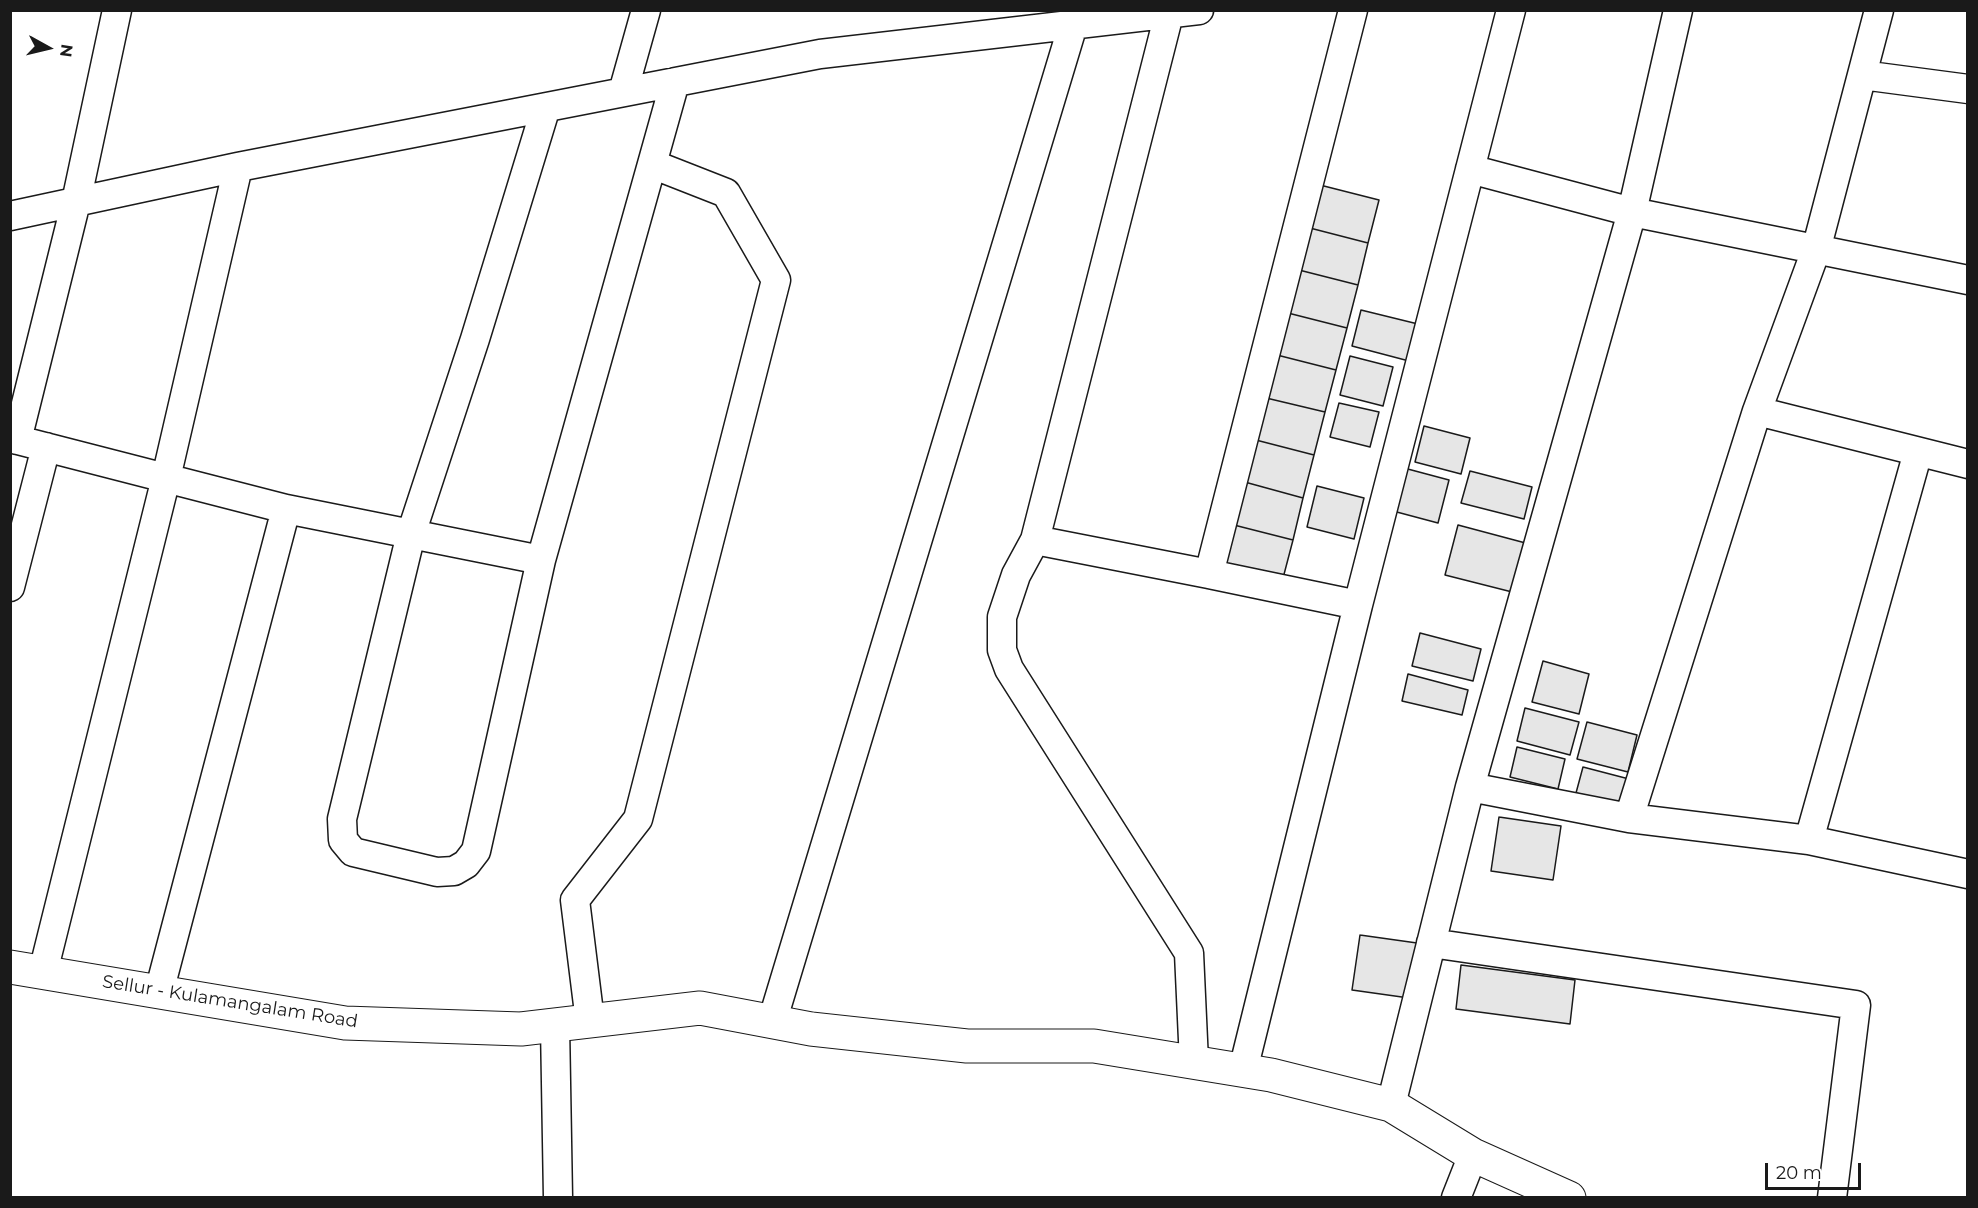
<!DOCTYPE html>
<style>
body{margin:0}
#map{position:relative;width:1978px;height:1208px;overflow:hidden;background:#fff;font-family:Montserrat,sans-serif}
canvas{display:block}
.frame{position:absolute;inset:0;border:12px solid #1a1a1a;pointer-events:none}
.north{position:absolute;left:18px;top:18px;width:60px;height:60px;-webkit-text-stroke:4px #fff;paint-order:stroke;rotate:98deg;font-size:16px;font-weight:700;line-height:24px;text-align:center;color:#1a1a1a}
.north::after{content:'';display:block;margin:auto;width:21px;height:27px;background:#1a1a1a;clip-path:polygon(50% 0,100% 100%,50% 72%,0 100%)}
.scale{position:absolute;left:1765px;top:1163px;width:96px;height:27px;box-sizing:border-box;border:3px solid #1a1a1a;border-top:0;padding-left:8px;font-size:18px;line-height:21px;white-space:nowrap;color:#1a1a1a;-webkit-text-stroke:4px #fff;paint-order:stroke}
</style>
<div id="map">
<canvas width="1978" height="1208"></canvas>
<div class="frame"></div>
<div class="north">N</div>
<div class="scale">20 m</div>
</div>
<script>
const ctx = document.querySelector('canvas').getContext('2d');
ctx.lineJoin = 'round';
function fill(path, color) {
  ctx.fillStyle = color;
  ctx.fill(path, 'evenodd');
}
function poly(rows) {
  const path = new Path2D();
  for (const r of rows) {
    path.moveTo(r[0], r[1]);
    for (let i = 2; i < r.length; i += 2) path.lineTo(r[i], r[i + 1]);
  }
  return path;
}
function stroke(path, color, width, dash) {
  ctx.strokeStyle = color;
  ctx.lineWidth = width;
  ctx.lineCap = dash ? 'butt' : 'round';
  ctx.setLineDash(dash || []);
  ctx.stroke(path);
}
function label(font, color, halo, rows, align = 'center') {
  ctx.font = font + ' Montserrat,sans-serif';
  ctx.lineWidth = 4.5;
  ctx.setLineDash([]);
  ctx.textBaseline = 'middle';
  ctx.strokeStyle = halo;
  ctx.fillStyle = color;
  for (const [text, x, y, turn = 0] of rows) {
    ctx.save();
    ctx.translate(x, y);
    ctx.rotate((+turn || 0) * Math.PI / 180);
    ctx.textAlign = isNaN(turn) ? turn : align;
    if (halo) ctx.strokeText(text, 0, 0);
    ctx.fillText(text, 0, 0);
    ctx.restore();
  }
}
const building = poly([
 [1316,184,1379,200,1368,243,1306,227,1316,184],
 [1306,227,1368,243,1358,285,1295,269,1306,227],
 [1295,269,1358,285,1347,328,1284,312,1295,269],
 [1361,310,1418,324,1409,361,1352,346,1361,310],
 [1284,312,1347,328,1336,370,1273,354,1284,312],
 [1273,354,1336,370,1325,412,1262,397,1273,354],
 [1350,356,1393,367,1383,406,1340,395,1350,356],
 [1262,397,1325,412,1314,455,1252,439,1262,397],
 [1339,403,1379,412,1370,447,1330,437,1339,403],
 [1424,426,1470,438,1461,474,1415,462,1424,426],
 [1252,439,1314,455,1303,498,1241,481,1252,439],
 [1404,468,1449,480,1438,523,1393,511,1404,468],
 [1470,471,1532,487,1524,519,1461,503,1470,471],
 [1241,481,1303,498,1293,540,1230,524,1241,481],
 [1317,486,1364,498,1354,539,1307,527,1317,486],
 [1230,524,1293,540,1282,582,1219,567,1230,524],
 [1458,525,1533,545,1520,594,1445,575,1458,525],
 [1420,633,1481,649,1473,681,1412,666,1420,633],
 [1543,661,1589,674,1579,714,1532,702,1543,661],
 [1408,674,1468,690,1462,715,1402,701,1408,674],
 [1525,708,1579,722,1570,755,1517,741,1525,708],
 [1587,722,1637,735,1628,772,1577,759,1587,722],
 [1517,747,1565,759,1558,789,1510,777,1517,747],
 [1583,767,1629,779,1622,805,1576,793,1583,767],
 [1499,817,1561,826,1553,880,1491,871,1499,817],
 [1360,935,1417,943,1409,998,1352,990,1360,935],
 [1461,965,1575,980,1570,1024,1456,1009,1461,965]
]);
const minor = poly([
 [1160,10,1169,14,1035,540,1016,575,1002,617,1002,650,1009,669,1189,953,1194,1062],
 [1353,10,1209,574,1358,605,1511,10],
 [1879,10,1816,250,1757,411,1968,464],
 [1862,75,1968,89],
 [623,92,646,10],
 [1470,169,1632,212,1968,280],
 [10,216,238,167,820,54,1199,10],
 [10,438,286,509,159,992],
 [17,440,76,202,117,10],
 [286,509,541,560,675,82],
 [1035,540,1209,574],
 [541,560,476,851,466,864,454,871,437,872,353,852,343,840,342,819,411,534,475,339,546,107],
 [10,587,46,447],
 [1470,787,1632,212,1678,10],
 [1629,818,1757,411],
 [1809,840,1918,452],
 [1431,943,1856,1005,1832,1198],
 [43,972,166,478,238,167],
 [590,1021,575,900,638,819,776,280,726,193,652,164],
 [772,1022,1073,25],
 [555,1025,558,1198],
 [1243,1070,1358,605],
 [1391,1105,1470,787,1629,818,1809,840,1968,874],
 [1456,1198,1473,1155]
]);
const secondary = poly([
 [10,967,345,1023,521,1029,700,1008,811,1029,967,1046,1094,1046,1271,1075,1391,1105,1473,1155,1569,1198]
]);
const streetNames = [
 ["Sellur - Kulamangalam Road",230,1002,9]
];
fill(building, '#e6e6e6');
stroke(building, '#1a1a1a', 1.5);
stroke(minor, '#1a1a1a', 31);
stroke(secondary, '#1a1a1a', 35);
stroke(minor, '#fff', 28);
stroke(secondary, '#fff', 33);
label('18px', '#1a1a1a', '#fff', streetNames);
</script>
